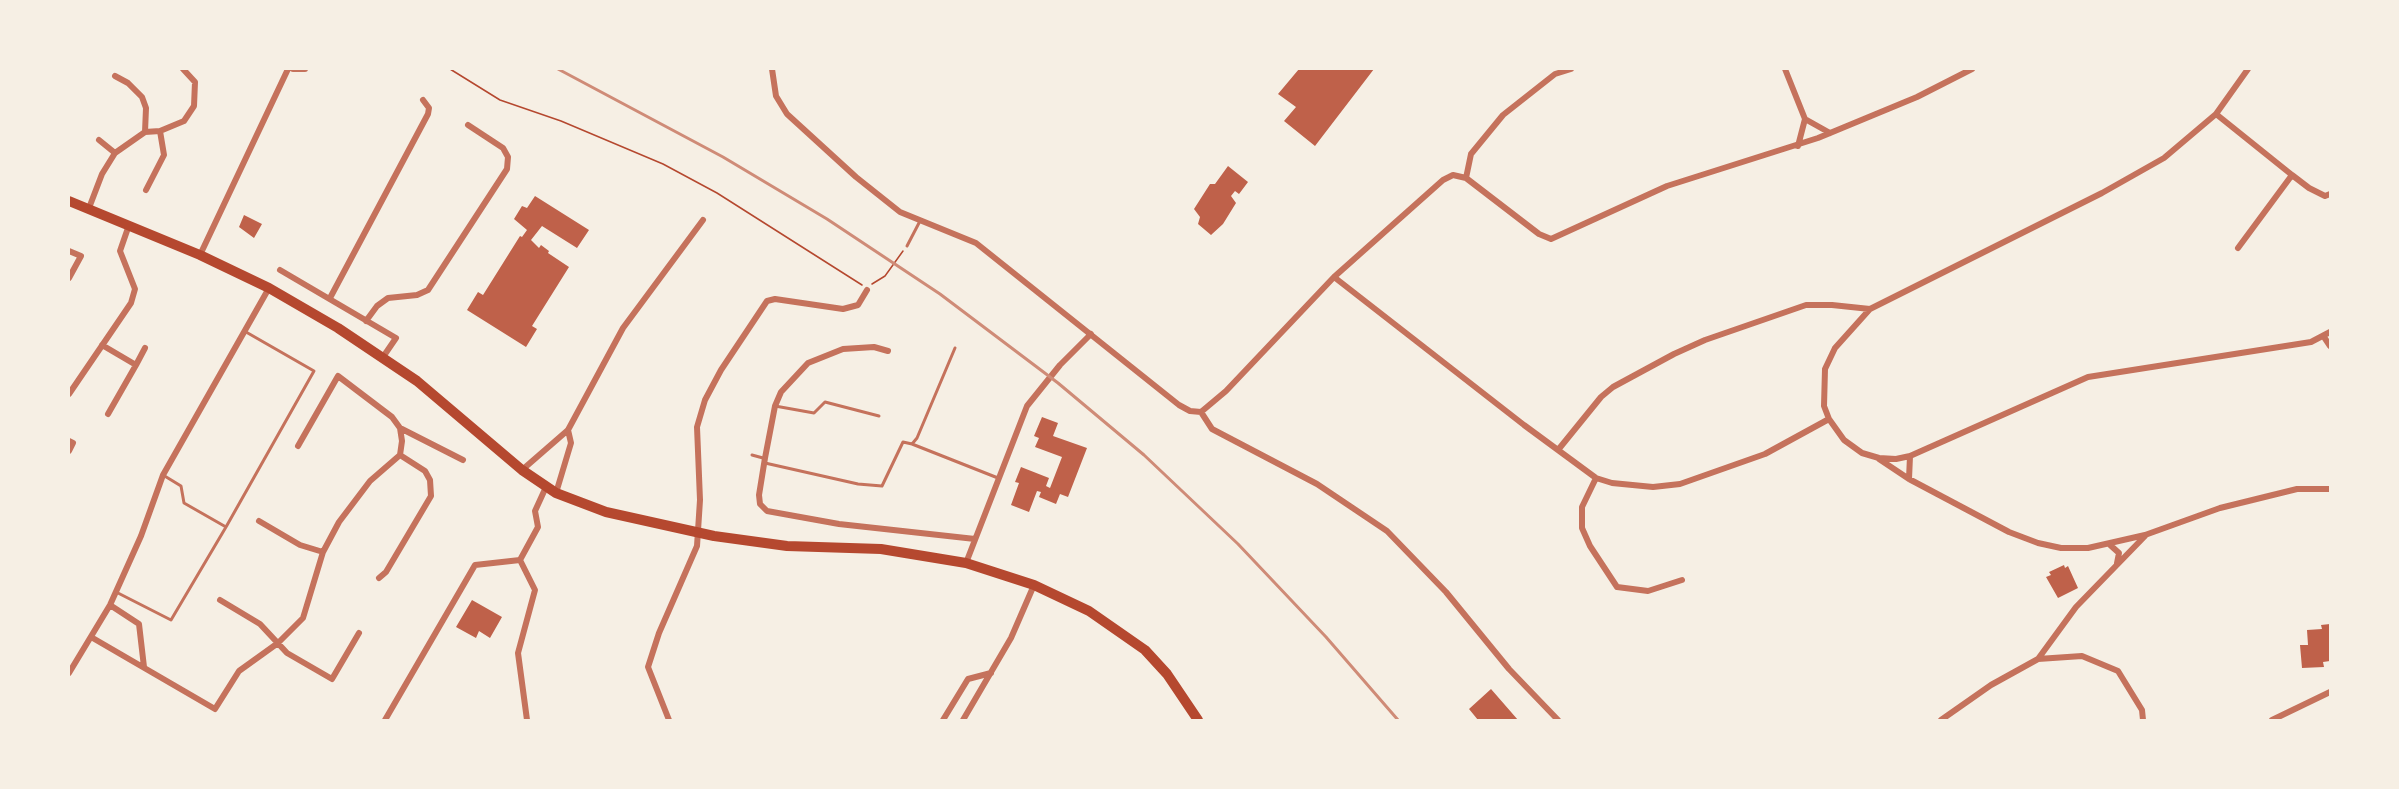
<!DOCTYPE html>
<style>
body{margin:0}
#map{position:relative;width:2399px;height:789px;overflow:hidden;background:#f6efe4;font-family:"Fira Sans Condensed",sans-serif}
canvas{display:block}
.frame{position:absolute;inset:0;border:70px solid #f6efe4;pointer-events:none}
</style>
<div id="map">
<canvas width="2399" height="789"></canvas>
<div class="frame"></div>
</div>
<script>
const ctx = document.querySelector('canvas').getContext('2d');
ctx.lineJoin = 'round';
function fill(path, color) {
  ctx.fillStyle = color;
  ctx.fill(path, 'evenodd');
}
function poly(rows) {
  const path = new Path2D();
  for (const r of rows) {
    path.moveTo(r[0], r[1]);
    for (let i = 2; i < r.length; i += 2) path.lineTo(r[i], r[i + 1]);
  }
  return path;
}
function stroke(path, color, width, dash) {
  ctx.strokeStyle = color;
  ctx.lineWidth = width;
  ctx.lineCap = dash ? 'butt' : 'round';
  ctx.setLineDash(dash || []);
  ctx.stroke(path);
}
const building = poly([
 [1299,69,1374,69,1315,146,1284,121,1296,107,1278,94],
 [1228,166,1248,182,1239,194,1235,191,1231,196,1236,203,1223,224,1211,235,1198,224,1200,217,1194,209,1210,184,1215,184],
 [535,196,589,230,577,248,542,226,531,240,539,248,541,245,549,251,548,253,569,267,532,326,537,329,526,347,467,310,478,292,483,295,520,236,522,237,527,230,514,219,522,206,527,208],
 [244,215,262,224,254,238,239,227],
 [1042,417,1058,423,1053,436,1087,448,1068,497,1060,494,1056,504,1039,497,1041,492,1037,491,1029,512,1011,505,1019,483,1015,482,1021,467,1049,478,1046,486,1050,488,1062,457,1035,447,1039,438,1034,436],
 [2064,565,2065,568,2068,566,2078,588,2058,598,2046,577,2051,575,2049,572],
 [472,600,502,617,490,638,479,631,476,638,456,627],
 [2330,624,2330,661,2323,662,2324,667,2302,668,2300,645,2308,645,2307,630,2322,629,2321,625],
 [1491,689,1518,720,1478,720,1469,709]
]);
const path = poly([
 [450,69,500,100,561,121,663,164,717,193,862,285],
 [872,284,885,276,903,251]
]);
const service = poly([
 [907,246,920,221],
 [775,406,814,413,825,402,879,416],
 [912,444,998,478],
 [752,455,763,458],
 [765,463,858,484,882,486,903,442,912,444,917,438,955,348],
 [163,475,181,486,184,503,226,527,314,371,246,332],
 [116,592,171,620,226,527]
]);
const minor = poly([
 [293,69,305,69],
 [772,69,776,96,787,114,856,177,900,212,976,243,1179,405,1190,411,1201,412,1226,391,1334,277,1443,180,1453,175,1466,178,1539,234,1551,239,1667,186,1818,138,1917,97,1972,69],
 [1785,69,1805,119,1798,146],
 [2248,69,2216,114,2164,158,2102,193,1870,309,1835,348,1825,369,1824,406,1829,419,1844,440,1862,453,1879,458,1896,459,1910,456,2088,377,2311,342,2330,332],
 [115,76,128,83,142,97,146,108,145,132],
 [2216,114,2292,175,2238,248],
 [1805,119,1830,133],
 [99,140,115,153],
 [2292,175,2309,188,2325,196,2330,194],
 [1466,178,1471,154,1503,115,1555,74,1571,69],
 [146,190,164,155,160,131],
 [89,208,102,174,115,153,145,132,160,131,184,121,194,106,195,82,183,69],
 [69,251,81,256,69,278],
 [200,255,288,69],
 [280,270,396,338,383,357],
 [1334,277,1524,425,1596,478,1612,483,1653,487,1680,484,1765,454,1829,419],
 [330,298,428,114,429,108,423,100],
 [366,321,377,306,388,298,417,295,428,290,507,169,508,157,503,148,468,125],
 [2324,337,2330,346],
 [102,345,136,365,108,414],
 [888,351,874,347,843,349,808,363,781,392,775,406,765,458,759,495,760,504,767,511,839,524,975,539],
 [136,365,145,348],
 [69,394,131,303,135,289,120,251,129,225],
 [1201,412,1212,429,1317,484,1387,531,1446,592,1509,669,1558,720],
 [400,428,463,460],
 [69,441,73,443,69,451],
 [1558,450,1601,397,1613,387,1674,354,1705,340,1806,305,1832,305,1870,309],
 [1879,459,1909,479,2009,532,2038,543,2061,548,2088,548,2145,535,2220,508,2297,489,2330,489],
 [522,470,568,430,623,328,703,220],
 [1596,478,1582,507,1582,528,1590,546,1617,587,1648,591,1682,580],
 [1909,479,1910,456],
 [556,493,571,443,568,430],
 [259,521,300,545,323,552],
 [2109,544,2119,553,2117,563],
 [520,560,538,527,535,511,546,487],
 [966,563,1027,406,1060,365,1091,334],
 [379,578,386,572,431,496,430,480,425,471,400,455],
 [220,600,260,624,287,653,332,679,359,633],
 [110,605,139,624,144,667],
 [91,637,215,709,239,671,278,643,303,618,323,552,339,522,370,481,400,455,402,441,400,428,392,417,338,376,298,446],
 [2038,659,2082,656,2118,671,2142,710,2143,720],
 [69,673,110,605,141,536,163,475,269,288],
 [385,720,475,565,520,560,535,590,518,653,527,720],
 [669,720,648,667,659,633,697,546,700,500,697,427,705,400,721,370,767,301,775,299,843,309,858,305,867,290],
 [943,720,968,679,991,673],
 [963,720,1011,638,1034,585],
 [1941,720,1991,685,2038,659,2076,607,2145,536],
 [2272,720,2330,692]
]);
const trunk = poly([
 [69,201,200,255,269,288,338,328,417,381,522,470,556,493,606,512,714,536,787,546,881,549,966,563,1034,585,1089,611,1145,650,1167,674,1198,720]
]);
const rail = poly([
 [558,69,723,157,827,219,940,294,1058,383,1144,455,1238,544,1326,637,1398,720]
]);
fill(building, '#bf614a');
stroke(path, '#b5482f', 1.5);
stroke(service, '#c5725c', 3);
stroke(minor, '#c5725c', 6);
stroke(trunk, '#b5482f', 10);
stroke(rail, '#cf8b77', 3);
</script>
